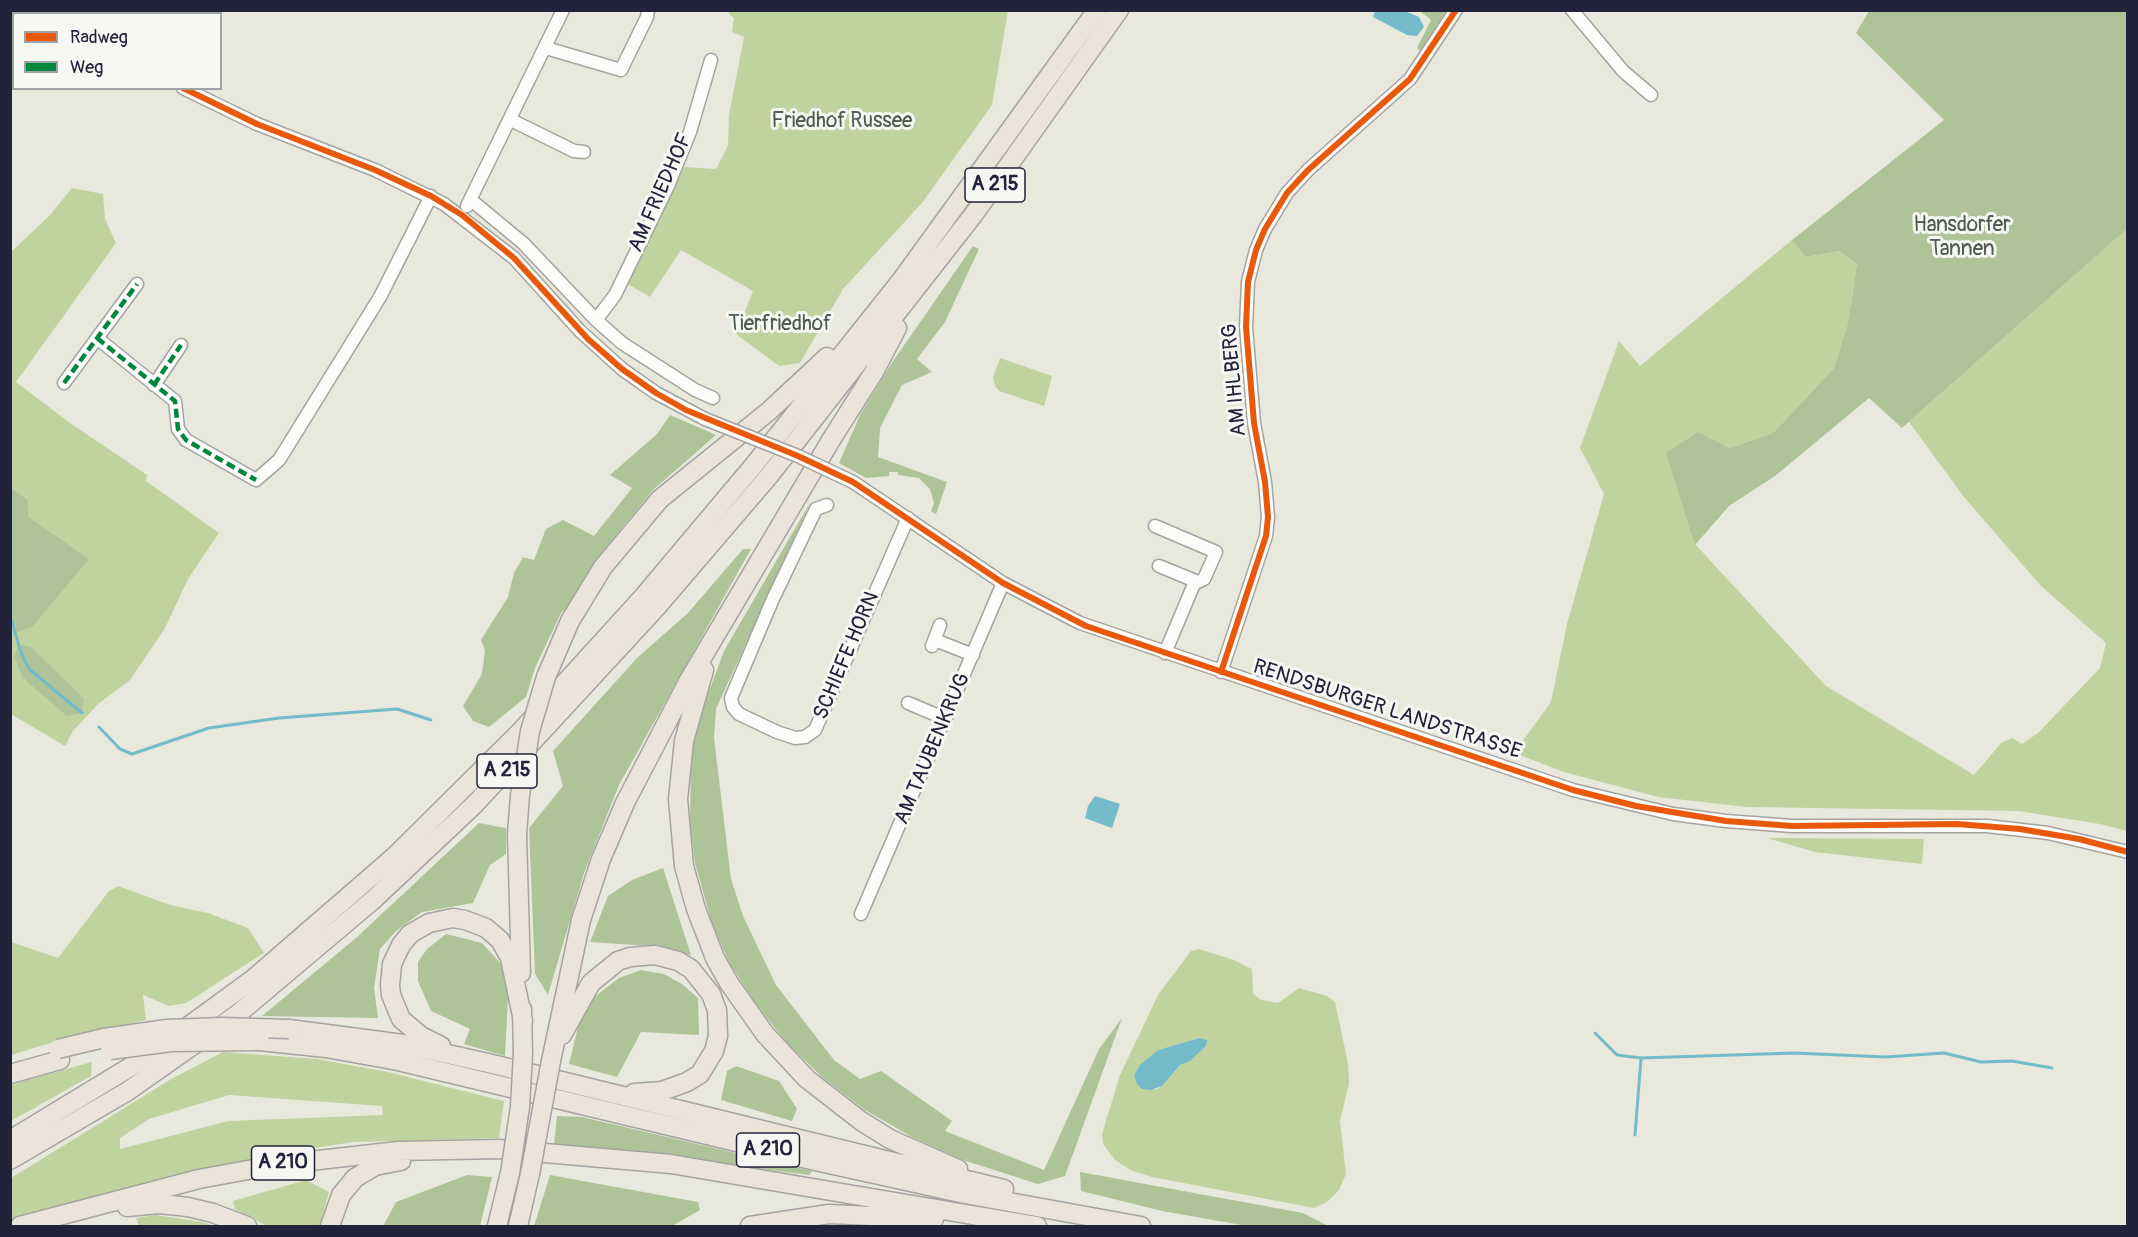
<!DOCTYPE html>
<style>
body{margin:0}
#map{position:relative;width:2138px;height:1237px;overflow:hidden;background:#e9e8dd;font-family:Pangolin,sans-serif}
canvas{display:block}
.frame{position:absolute;inset:0;border:12px solid #22223b;pointer-events:none}
.legend{position:absolute;left:12px;top:12px;width:210px;height:78px;box-sizing:border-box;background:#f6f6f2;border:2px solid #a1a1a9;margin:0;padding:8px 10px;list-style:none;font-size:18px;color:#22223b}
.legend li{display:flex;align-items:center;gap:12px;height:30px}
.legend b{width:30px;border:2px solid #a1a1a9}
</style>
<div id="map">
<canvas width="2138" height="1237"></canvas>
<div class="frame"></div>
<ul class="legend">
<li><b style="height:8px;background:#e8590c"></b>Radweg</li>
<li><b style="height:8px;background:#00873e"></b>Weg</li>
</ul>
</div>
<script>
const ctx = document.querySelector('canvas').getContext('2d');
ctx.lineJoin = 'round';
function fill(path, color) {
  ctx.fillStyle = color;
  ctx.fill(path, 'evenodd');
}
function poly(rows) {
  const path = new Path2D();
  for (const r of rows) {
    path.moveTo(r[0], r[1]);
    for (let i = 2; i < r.length; i += 2) path.lineTo(r[i], r[i + 1]);
  }
  return path;
}
function stroke(path, color, width, dash) {
  ctx.strokeStyle = color;
  ctx.lineWidth = width;
  ctx.lineCap = dash ? 'butt' : 'round';
  ctx.setLineDash(dash || []);
  ctx.stroke(path);
}
function label(font, color, halo, rows, align = 'center') {
  ctx.font = font + ' Pangolin,sans-serif';
  ctx.lineWidth = 6;
  ctx.setLineDash([]);
  ctx.textBaseline = 'middle';
  ctx.strokeStyle = halo;
  ctx.fillStyle = color;
  for (const [text, x, y, turn = 0] of rows) {
    ctx.save();
    ctx.translate(x, y);
    ctx.rotate((+turn || 0) * Math.PI / 180);
    ctx.textAlign = isNaN(turn) ? turn : align;
    if (halo) ctx.strokeText(text, 0, 0);
    ctx.fillText(text, 0, 0);
    ctx.restore();
  }
}
const green = poly([
 [730,11,1008,11,992,105,922,203,843,289,800,363,779,366,736,334,753,291,681,250,650,297,626,283,684,167,716,169,728,145,729,115,744,37,732,32,734,18,729,14],
 [72,188,103,194,105,219,116,243,16,382,70,423,147,475,146,481,219,533,188,579,165,628,130,680,98,704,73,731,65,746,11,714,10,615,15,632,28,517,28,500,10,487,11,252,50,215],
 [2127,229,2127,831,2100,824,2019,811,1747,807,1658,797,1564,772,1514,753,1551,702,1567,624,1604,494,1580,448,1619,341,1640,366,1792,240,1805,257,1839,251,1857,264,1848,323,1834,368,1773,433,1730,448,1698,432,1695,544,1826,686,1974,775,2001,743,2012,738,2022,744,2038,733,2100,668,2106,643,2041,586,1964,497,1909,422],
 [1000,358,1052,376,1044,406,999,391,995,386,993,377],
 [1767,838,1924,839,1922,864,1815,852],
 [118,886,170,905,208,913,248,928,264,953,186,1003,169,1006,143,995,146,1020,71,1037,11,1055,11,942,58,958,109,891],
 [1199,949,1234,960,1252,969,1253,994,1261,1000,1278,1003,1299,988,1327,996,1335,1002,1348,1063,1349,1083,1340,1121,1346,1174,1339,1190,1327,1202,1314,1208,1152,1177,1130,1170,1115,1160,1103,1144,1102,1134,1120,1075,1158,995,1191,951],
 [1199,1038,1198,1054,1180,1065,1162,1086,1155,1090,1136,1073,1158,1050],
 [223,1052,317,1059,388,1072,504,1101,499,1138,353,1142,271,1155,11,1220,11,1178,173,1078],
 [229,1095,382,1106,383,1115,229,1121,120,1149,120,1138,149,1119],
 [92,1062,91,1076,11,1121,11,1084],
 [306,1180,329,1192,320,1226,267,1226,235,1209,233,1201],
 [156,1215,202,1222,214,1226,139,1226,136,1218]
]);
const forest = poly([
 [1420,11,1446,11,1421,52,1417,48,1431,20],
 [1869,11,2127,11,2127,229,1902,428,1869,398,1775,476,1729,506,1695,545,1666,453,1698,432,1730,448,1773,433,1834,368,1848,323,1857,264,1839,251,1805,257,1792,240,1944,120,1856,33],
 [973,246,979,249,945,322,917,359,932,372,902,385,880,428,878,457,947,482,936,514,931,511,934,503,930,489,919,478,898,475,898,472,889,472,889,476,866,478,839,463,860,415,891,364],
 [670,415,716,435,654,489,602,552,569,605,561,613,535,668,526,697,489,727,473,721,463,706,482,674,485,650,481,640,508,597,514,573,523,557,534,560,546,529,563,520,594,536,632,488,610,475,657,434],
 [10,487,28,500,28,517,89,559,32,627,15,633,10,615],
 [811,501,716,709,714,738,731,879,743,916,776,985,834,1060,860,1079,881,1071,952,1121,945,1131,1044,1170,1099,1049,1122,1018,1065,1176,1038,1184,963,1160,912,1137,865,1110,823,1078,786,1042,756,1004,730,964,712,924,695,863,690,822,691,754,699,718,724,651],
 [743,549,751,549,619,785,584,873,548,995,535,974,529,828,563,786,553,751,637,658,688,613],
 [19,644,31,647,84,699,82,713,67,716,23,678,14,657],
 [479,823,506,828,506,854,490,865,473,903,422,912,396,931,380,949,374,988,378,1018,262,1016,356,938],
 [663,868,691,955,649,946,590,942,608,896,632,880],
 [446,934,482,943,501,964,508,998,505,1056,464,1044,470,1029,431,1011,418,981,418,962,427,949],
 [641,970,664,974,682,984,698,998,699,1035,641,1032,617,1077,569,1064,578,1027,593,998,619,978],
 [736,1066,779,1081,797,1109,792,1121,721,1100,727,1071],
 [557,1116,582,1117,812,1171,810,1175,554,1144],
 [1080,1172,1303,1213,1328,1226,1247,1226,1162,1211,1081,1191],
 [467,1175,492,1177,480,1226,383,1226,396,1202],
 [550,1175,698,1202,700,1210,672,1226,534,1226]
]);
const water = poly([
 [1375,11,1407,12,1419,17,1424,27,1417,36,1407,35,1373,17],
 [1095,796,1120,804,1112,828,1085,818,1088,806],
 [1199,1038,1207,1040,1206,1046,1190,1061,1180,1065,1162,1086,1151,1090,1142,1089,1137,1084,1134,1075,1140,1065,1158,1050]
]);
const stream = poly([
 [10,615,21,653,29,669,82,713],
 [99,727,120,749,132,754,209,728,279,718,397,709,431,720],
 [1595,1033,1617,1055,1641,1058,1794,1053,1886,1057,1944,1053,1981,1062,2012,1061,2052,1068],
 [1635,1135,1641,1059]
]);
const minor = poly([
 [1572,10,1623,71,1651,95],
 [154,14,155,10],
 [10,22,14,22],
 [546,48,621,70,647,17,648,10],
 [183,88,257,124,375,170,444,204,514,258,580,331,622,369,656,393,705,419],
 [511,120,574,151,584,152],
 [471,200,523,243,596,320,622,343,695,390,713,398],
 [467,206,563,10],
 [596,320,615,295,668,186,690,132,711,60],
 [97,338,175,401,178,429,186,440,256,480,279,460,380,297,431,196],
 [64,383,137,284],
 [154,385,181,345],
 [853,482,1003,583,1080,623,1573,790,1673,814,1726,821,1792,826,1987,826,2048,833,2128,852],
 [827,505,816,509,772,601,731,698,733,707,739,714,777,732,795,738,805,737,815,730,908,518],
 [1155,526,1216,552,1204,579,1194,584,1165,653],
 [1159,566,1198,582],
 [935,640,973,655],
 [932,646,940,625],
 [1221,672,1266,536,1268,517,1265,482,1254,423,1246,327,1248,282,1256,250,1265,229,1287,193,1308,170,1410,79,1456,10],
 [908,703,946,719],
 [861,914,1003,583]
]);
const highway = poly([
 [570,621,603,567,660,499,769,411,827,357],
 [704,670,684,741,678,799,684,866,696,909,715,958,729,983,765,1034,807,1079,861,1121,890,1139,958,1169],
 [517,834,521,973],
 [522,1009,523,1054],
 [289,1029,403,1044,488,1063,1004,1189],
 [562,1035,591,983,618,961,630,957,655,955,678,961,691,969,711,994,717,1010,718,1036,714,1051,700,1074,687,1082,662,1091,634,1093],
 [260,1041,326,1048,398,1061,820,1162,965,1194,1141,1226],
 [441,1046,421,1036,401,1019,391,995,390,985,392,964,401,945,410,934,429,923,453,918,465,920,486,928,500,940,510,958,523,1021],
 [551,1061,581,920,601,859,625,803,689,680,831,440,874,372,897,328],
 [10,1074,60,1060],
 [10,1140,145,1058,253,979,395,856,520,732,643,597,754,465,903,278,1097,10],
 [10,1160,128,1091,239,1013,373,900,475,804,656,608,769,476,974,214,1119,10],
 [127,1207,160,1204,188,1207,213,1213,247,1226],
 [20,1226,199,1179,275,1165,398,1151,499,1149,671,1164,1037,1226],
 [330,1226,341,1195,355,1178,375,1166,401,1161],
 [497,1226,510,1173],
 [518,1226,530,1174],
 [750,1226,829,1214,934,1219]
]);
const minorBridge = poly([
 [705,419,798,456,853,482]
]);
const highwayBridge = poly([
 [517,834,520,795,530,731,546,677,570,621],
 [58,1049,104,1038,167,1029,222,1027,289,1029],
 [110,1050,171,1042,260,1041],
 [510,1173,520,1107,523,1054],
 [530,1174,551,1061]
]);
const quiet = poly([
 [97,338,175,401,178,429,186,440,256,480],
 [64,383,137,284],
 [154,385,181,345]
]);
const cycleway = poly([
 [183,88,257,124,375,170,431,196,462,215,514,258,588,339,622,369,656,393,686,410,798,456,853,482,1003,583,1086,626,1573,790,1636,806,1726,821,1792,826,1957,824,2020,829,2079,839,2128,852],
 [1221,672,1266,536,1268,517,1265,482,1254,423,1246,327,1248,282,1256,250,1265,229,1287,193,1308,170,1410,79,1456,10]
]);
const shields = [
 [995,185,60],
 [507,771,60],
 [768,1150,63],
 [283,1163,63]
];
const shieldNames = [
 ["A 215",995,185],
 ["A 215",507,771],
 ["A 210",768,1150],
 ["A 210",283,1163]
];
const parkNames = [
 ["Friedhof Russee",842,122],
 ["Hansdorfer",1962,226],
 ["Tannen",1962,250],
 ["Tierfriedhof",780,325]
];
const streetNames = [
 ["AM FRIEDHOF",661,193,-66],
 ["AM IHLBERG",1235,380,-95],
 ["SCHIEFE HORN",847,656,-67],
 ["RENDSBURGER LANDSTRASSE",1387,710,18],
 ["AM TAUBENKRUG",933,749,-67]
];
fill(green, '#c0d39e');
fill(forest, '#aec498');
fill(water, '#73bbc9');
stroke(stream, '#73bbc9', 3);
stroke(minor, '#a4a3a0', 15);
stroke(highway, '#a4a3a0', 21);
stroke(minor, '#fcfcfa', 12);
stroke(highway, '#ebe4d9', 18);
stroke(minorBridge, '#a4a3a0', 15, []);
stroke(highwayBridge, '#a4a3a0', 21, []);
stroke(minorBridge, '#fcfcfa', 12);
stroke(highwayBridge, '#ebe4d9', 18);
stroke(quiet, '#00873e', 4.5, [9, 4.5]);
stroke(cycleway, '#e8590c', 6);
for (const [x, y, w] of shields) {
  const box = new Path2D();
  box.roundRect(x - w / 2, y - 17, w, 34, 4.5);
  ctx.fillStyle = '#f6f6f2';
  ctx.fill(box);
  stroke(box, '#22223b', 1.5);
}
label('bold 20px', '#22223b', null, shieldNames);
label('21px', '#4d5a4c', '#f6f6f2', parkNames);
label('21px', '#22223b', '#f6f6f2', streetNames);
</script>
